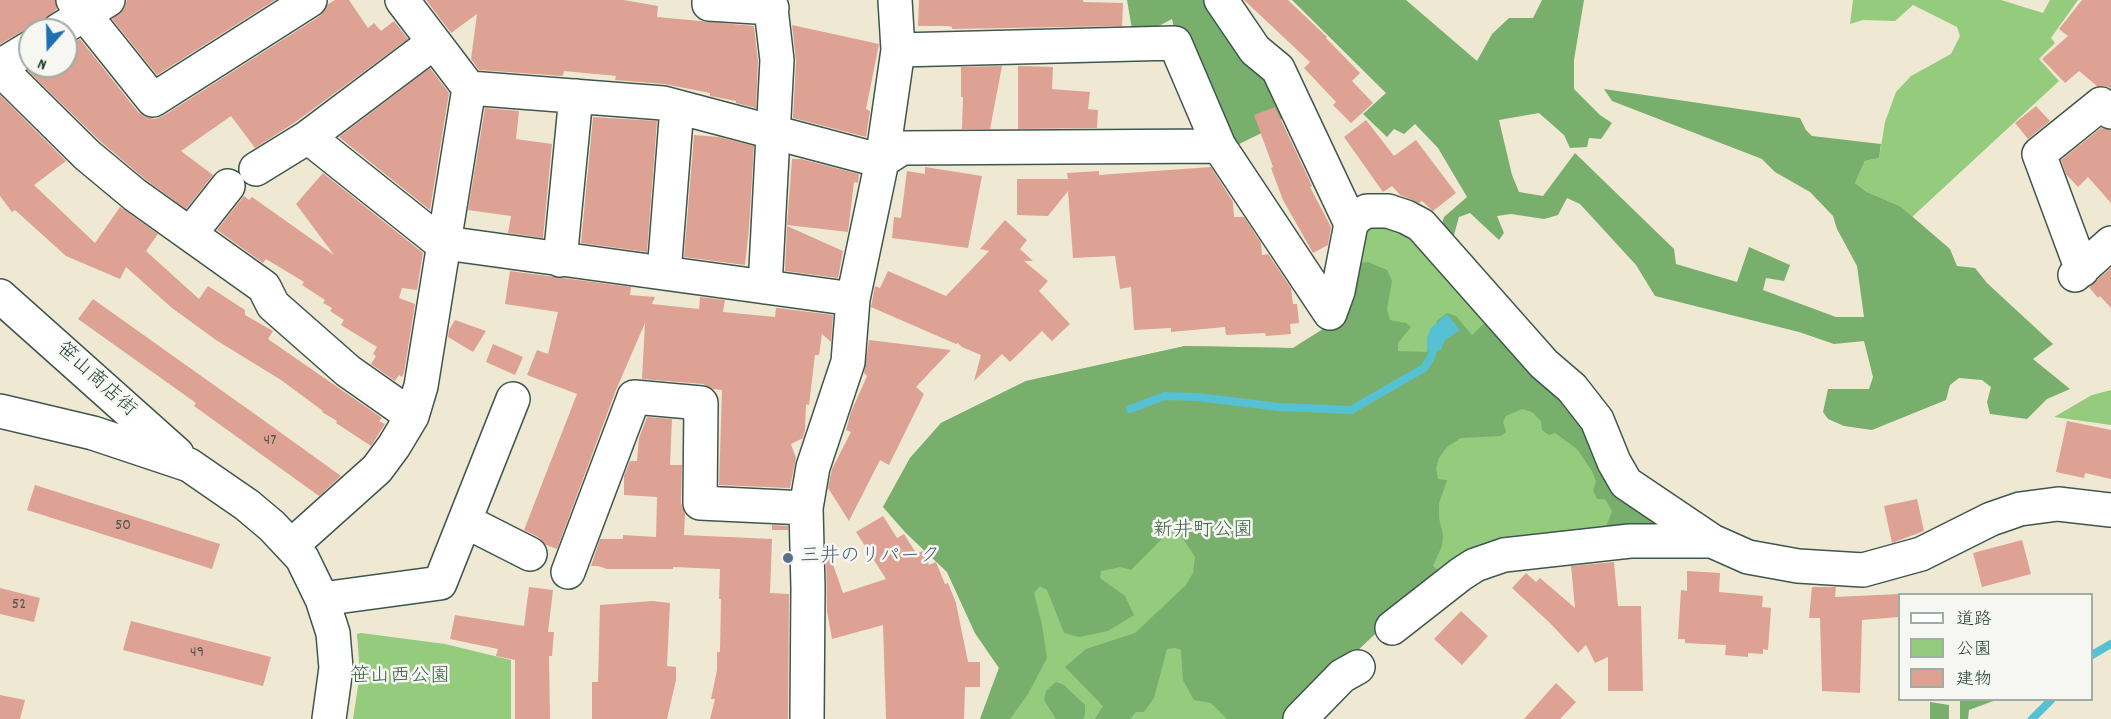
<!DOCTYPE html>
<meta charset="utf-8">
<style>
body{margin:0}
#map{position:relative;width:2111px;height:719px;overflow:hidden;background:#efe9d4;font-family:Dekko,"Klee One",sans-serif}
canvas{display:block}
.legend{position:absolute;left:1898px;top:593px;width:195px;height:108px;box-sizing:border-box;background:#f6f6f2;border:2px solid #a0aca6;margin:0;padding:8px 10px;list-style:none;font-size:18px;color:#1f3d34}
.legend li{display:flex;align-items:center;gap:12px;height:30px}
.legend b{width:30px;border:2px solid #a0aca6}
.north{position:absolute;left:18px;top:18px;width:60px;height:60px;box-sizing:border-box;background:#f6f6f2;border:2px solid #a0aca6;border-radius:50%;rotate:200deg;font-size:16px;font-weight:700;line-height:24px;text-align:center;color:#1f3d34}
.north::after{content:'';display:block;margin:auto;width:21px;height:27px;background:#1f6fb2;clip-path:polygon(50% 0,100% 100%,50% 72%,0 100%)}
</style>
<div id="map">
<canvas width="2111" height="719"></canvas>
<ul class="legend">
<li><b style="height:8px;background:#fff"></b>道路</li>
<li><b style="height:16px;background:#95cb7c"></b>公園</li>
<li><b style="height:16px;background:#dda294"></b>建物</li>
</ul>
<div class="north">N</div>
</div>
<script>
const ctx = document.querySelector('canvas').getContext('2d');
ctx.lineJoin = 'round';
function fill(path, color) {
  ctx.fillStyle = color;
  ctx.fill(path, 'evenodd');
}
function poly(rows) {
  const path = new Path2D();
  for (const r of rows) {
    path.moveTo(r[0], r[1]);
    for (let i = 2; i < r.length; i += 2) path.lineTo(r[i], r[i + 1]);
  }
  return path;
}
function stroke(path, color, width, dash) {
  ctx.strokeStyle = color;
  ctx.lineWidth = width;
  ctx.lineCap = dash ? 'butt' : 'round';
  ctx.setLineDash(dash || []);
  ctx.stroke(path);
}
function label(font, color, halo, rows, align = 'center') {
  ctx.font = font + ' Dekko,"Klee One",sans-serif';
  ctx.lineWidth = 5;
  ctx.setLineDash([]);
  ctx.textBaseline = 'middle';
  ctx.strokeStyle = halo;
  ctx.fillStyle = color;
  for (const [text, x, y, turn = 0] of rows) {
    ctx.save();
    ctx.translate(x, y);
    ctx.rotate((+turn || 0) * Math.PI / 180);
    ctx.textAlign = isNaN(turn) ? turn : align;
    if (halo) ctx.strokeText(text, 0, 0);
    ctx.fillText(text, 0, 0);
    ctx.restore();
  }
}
const green = poly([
 [1853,0,2001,0,2043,13,2050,0,2078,0,2051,38,2055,43,2039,59,2059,81,1912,217,1900,206,1867,192,1855,183,1865,161,1879,158,1885,122,1896,92,1911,76,1951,54,1960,36,1957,27,1913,5,1895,21,1863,20,1850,24],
 [1405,222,1629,495,1604,533,1409,602,1358,650,1303,719,980,719,999,668,975,633,947,572,906,533,883,507,910,458,941,423,1026,381,1185,346,1293,348,1331,324,1365,223],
 [2111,390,2111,425,2054,417,2092,395],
 [361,633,445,644,511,660,511,719,353,719,360,673,357,634]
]);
const forest = poly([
 [1127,0,1210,0,1264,70,1283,116,1278,125,1233,147,1176,37,1172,19,1155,28,1132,29],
 [1292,0,1406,0,1477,61,1492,34,1509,18,1533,18,1542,0,1584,0,1574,60,1574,89,1600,115,1612,123,1601,139,1589,138,1587,147,1570,148,1564,135,1539,113,1499,120,1512,175,1519,192,1543,196,1575,153,1674,249,1676,264,1737,282,1749,247,1790,265,1784,281,1766,278,1763,290,1836,317,1864,317,1857,266,1837,229,1833,216,1810,192,1775,172,1762,159,1612,101,1604,89,1800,118,1806,130,1812,136,1881,144,1879,158,1865,161,1855,183,1867,192,1900,206,1950,249,1957,266,1975,268,1987,283,2053,344,2033,359,2070,389,2047,399,2027,419,1990,414,1987,402,1991,387,1982,380,1959,378,1950,385,1946,400,1872,430,1844,426,1828,419,1823,412,1828,389,1869,389,1873,377,1864,341,1834,344,1799,332,1655,296,1636,265,1580,204,1567,198,1558,215,1544,219,1511,214,1497,216,1504,233,1499,240,1470,213,1459,217,1452,242,1439,234,1444,217,1467,197,1438,148,1415,124,1404,134,1394,129,1387,137,1363,114,1386,93],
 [1368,262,1387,270,1392,281,1387,309,1390,320,1406,323,1411,327,1398,343,1398,351,1427,352,1437,321,1447,313,1456,316,1472,335,1491,317,1681,529,1604,533,1612,511,1605,499,1597,499,1593,490,1596,481,1592,471,1577,449,1555,433,1549,435,1542,430,1541,421,1532,412,1522,409,1506,416,1503,422,1506,432,1501,436,1461,438,1447,447,1439,458,1436,468,1438,479,1447,480,1439,503,1439,518,1443,535,1442,546,1433,566,1445,576,1409,602,1358,650,1303,719,1227,719,1211,703,1194,700,1183,680,1181,650,1175,648,1167,649,1154,698,1144,712,1136,712,1130,719,1095,719,1103,706,1065,667,1086,649,1135,633,1186,585,1193,573,1195,557,1182,537,1170,531,1131,570,1120,567,1101,571,1100,578,1125,596,1134,615,1108,631,1079,637,1064,633,1047,590,1040,586,1034,593,1042,625,1047,658,1028,694,1010,719,980,719,999,668,975,633,947,572,906,533,883,507,910,458,941,423,1026,381,1185,346,1293,348,1331,324,1356,263],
 [1056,682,1064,685,1085,705,1085,715,1083,719,1056,719,1044,700,1046,691],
 [1960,700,1996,700,1969,710,1968,719,1960,719],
 [1930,702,1949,705,1949,719,1930,719]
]);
const water = poly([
 [1447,314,1460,330,1445,340,1441,350,1427,350,1427,338,1431,328]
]);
const stream = poly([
 [1130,409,1165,396,1197,397,1279,407,1351,410,1424,368,1430,359,1436,342],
 [2092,655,2111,644],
 [2032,719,2051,700]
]);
const building = poly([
 [0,0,55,0,57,9,43,21,40,30,29,29,21,32,0,44],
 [127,0,275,0,157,75,112,19,124,9],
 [335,0,349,0,368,28,374,23,381,31,394,21,408,39,297,121,255,148,231,116,181,151,213,175,186,209,146,180,100,141,28,71,36,66,66,66,66,47,80,39,138,112,146,117,155,119,163,116,320,16,327,5],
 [426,0,624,0,658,6,657,17,754,26,758,61,756,108,736,103,736,101,710,96,710,93,664,84,615,80,616,76,564,71,563,76,479,70,471,59,477,14,451,33],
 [919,0,1083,0,1083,2,1123,3,1122,26,952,29,952,27,948,26,918,26],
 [1244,0,1288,0,1327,37,1326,38,1360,73,1352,81,1373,103,1351,123,1333,105,1336,102,1304,68,1310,62],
 [2082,0,2111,0,2111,88,2105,86,2097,86,2079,71,2065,83,2042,59,2068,36,2059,29],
 [792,25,879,44,866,109,870,111,866,137,793,118,796,61],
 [1002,66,990,129,962,129,963,97,961,97,961,67],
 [1018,66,1053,67,1052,89,1090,92,1088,109,1098,110,1097,128,1018,129],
 [430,68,449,93,430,210,339,137],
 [0,95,66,161,34,185,95,243,120,207,158,234,146,251,199,299,208,286,245,310,245,315,273,331,268,339,382,418,379,421,385,424,371,446,336,423,337,421,322,412,323,411,281,380,216,340,172,308,126,267,120,279,66,256,15,210,12,212,0,196],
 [2036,106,2050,121,2028,139,2015,123],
 [1275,107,1312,186,1310,187,1331,227,1328,245,1313,253,1283,200,1271,168,1273,167,1254,115],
 [485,108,519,111,516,139,552,144,543,238,508,233,511,216,468,210],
 [593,117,657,121,647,252,581,243],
 [1366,120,1394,156,1416,140,1456,193,1433,211,1422,201,1419,203,1400,195,1392,186,1383,192,1344,137],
 [2101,128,2111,130,2111,203,2088,177,2078,187,2066,174,2061,160],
 [694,135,719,137,754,146,749,228,745,265,684,257],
 [792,159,801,159,859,174,858,183,854,182,848,232,787,225],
 [925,167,982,176,968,248,892,238,894,217,901,218,907,171,925,174],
 [1211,167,1233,202,1234,217,1244,217,1261,243,1262,255,1268,254,1291,288,1293,304,1297,304,1299,323,1290,324,1291,334,1266,336,1265,333,1226,335,1225,327,1171,332,1171,328,1134,330,1131,287,1120,289,1115,256,1073,258,1068,191,1048,216,1017,215,1017,179,1068,179,1067,173,1099,171,1099,175],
 [323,173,423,253,417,290,402,288,399,298,415,304,404,373,402,377,399,375,395,381,371,364,376,356,373,354,377,347,341,325,344,320,330,311,332,308,323,303,325,300,302,285,304,282,266,259,263,263,217,230,244,196,249,200,252,197,334,255,296,204],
 [1005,220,1027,240,1020,249,1033,261,1024,261,1048,281,1039,291,1070,324,1052,341,1042,331,1010,362,1002,354,974,381,981,355,962,347,958,343,956,344,871,307,872,302,875,286,880,288,888,271,946,296,989,251,980,249],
 [787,226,843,251,838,278,785,271],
 [2111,268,2111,308,2100,296,2098,298,2089,287],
 [510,271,631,287,630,295,655,297,652,304,699,309,700,297,725,300,723,312,775,317,776,308,778,308,833,315,831,342,822,334,819,355,815,355,809,405,806,404,805,430,803,438,791,444,796,458,790,488,719,485,722,390,713,389,703,384,642,379,645,323,616,390,557,549,546,545,538,537,524,530,577,394,527,375,537,350,548,354,558,312,505,304],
 [93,299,266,422,341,476,319,496,194,406,196,403,78,319],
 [455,320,486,331,473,352,448,337,449,330],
 [869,340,951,350,916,387,924,394,889,465,880,460,849,521,828,488,832,469,851,432,846,430,851,412,867,376,864,373],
 [493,344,523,357,515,375,486,362],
 [647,417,672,419,670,465,682,465,681,503,685,514,684,535,772,539,770,593,789,594,788,719,710,719,715,699,711,699,717,670,717,652,720,652,721,599,719,599,720,569,673,567,673,569,607,569,598,566,591,566,600,539,623,539,623,535,656,537,657,497,624,495,624,476,630,461,637,461,639,438],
 [2067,421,2111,430,2111,479,2085,473,2084,478,2056,472],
 [35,485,220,544,212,569,27,510],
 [1917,499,1924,531,1892,543,1884,506],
 [883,516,897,538,904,534,916,553,924,551,929,565,936,562,945,584,948,583,956,603,968,662,980,662,980,687,965,687,964,719,886,719,883,625,832,639,827,611,826,551,828,550,843,593,886,579,856,532],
 [772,525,788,526,788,530,772,530],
 [2022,540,2031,574,1982,587,1973,553],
 [1614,562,1618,606,1641,606,1643,691,1608,691,1608,657,1595,663,1586,645,1578,653,1550,623,1512,588,1526,573,1536,582,1540,578,1575,608,1571,566],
 [1687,571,1720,573,1719,592,1763,596,1762,607,1771,608,1768,650,1763,649,1763,654,1748,653,1748,657,1725,655,1726,645,1685,643,1685,639,1678,639,1681,590,1687,591],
 [529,587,553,590,548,632,554,632,552,656,549,656,550,719,515,719,515,660,496,656,498,649,450,639,455,615,524,626],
 [1812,587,1836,587,1835,597,1899,594,1899,617,1862,620,1860,693,1822,691,1820,618,1809,618],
 [0,588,40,598,34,622,0,614],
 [652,601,670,603,667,666,676,667,676,680,667,719,592,719,592,682,598,682,600,605],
 [1461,611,1488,636,1462,665,1434,639],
 [131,621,271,657,263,686,123,650],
 [1556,683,1576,702,1560,719,1524,719],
 [0,695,25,700,20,719,0,719]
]);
const minor = poly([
 [73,0,153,100,310,0],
 [709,0,709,4,772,8],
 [1221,0,1255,50,1278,69,1351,224],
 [59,30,108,0],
 [898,50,1175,43,1219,146,1330,313],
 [0,66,30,48],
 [0,69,87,155,135,195,264,287,273,305,348,371,412,416],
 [469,88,663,103,882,161,902,148,1219,146],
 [308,137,436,239,445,243,853,299],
 [256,169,308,137,433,43],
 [190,234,228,186],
 [560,260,576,96],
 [2082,270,2039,154,2101,104,2111,112],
 [664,273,677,107],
 [2075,275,2111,243],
 [765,287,777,60,770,0],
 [0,296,177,454],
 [1330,313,1338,291,1351,224,1358,216,1367,211,1388,211,1406,217,1421,225,1544,364,1572,388,1597,420,1614,462,1626,483,1712,541],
 [0,411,93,433,189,465,247,505,272,526,302,558,322,599,333,633,336,668,329,719],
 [465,521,530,554],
 [291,546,377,469,394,446,412,416,421,386,469,88,402,0],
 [568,572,634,397,701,403,700,503,806,508],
 [322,599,440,583,513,399],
 [1392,628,1461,574,1475,565,1504,555,1630,541,1712,541,1748,557,1798,566,1863,570,1921,554,1991,519,2020,509,2058,504,2111,510],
 [807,719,808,588,806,508,813,467,848,362,853,299,882,161,898,50,895,0],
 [1300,719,1342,676,1358,667]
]);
const markers = [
 [788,558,6,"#5c6f8a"]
];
const numberNames = [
 ["47",270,442],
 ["50",123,527],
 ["52",19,606],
 ["49",197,654]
];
const streetNames = [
 ["笹山商店街",95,381,42]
];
const parkNames = [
 ["新井町公園",1203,532],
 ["笹山西公園",400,678]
];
const serviceNames = [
 ["三井のリパーク",800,558]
];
fill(green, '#95cb7c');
fill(forest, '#78af6c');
fill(water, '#57c1d4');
stroke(stream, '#57c1d4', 8);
fill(building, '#dda294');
stroke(minor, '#3e574c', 36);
stroke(minor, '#fff', 33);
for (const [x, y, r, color] of markers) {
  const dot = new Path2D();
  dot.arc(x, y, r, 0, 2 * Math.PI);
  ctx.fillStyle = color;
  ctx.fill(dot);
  stroke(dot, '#f6f6f2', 2);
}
label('16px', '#4e564c', null, numberNames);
label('20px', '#1f3d34', '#f6f6f2', streetNames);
label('20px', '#3c6046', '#f6f6f2', parkNames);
label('20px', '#4e5e75', '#f6f6f2', serviceNames, 'left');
</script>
